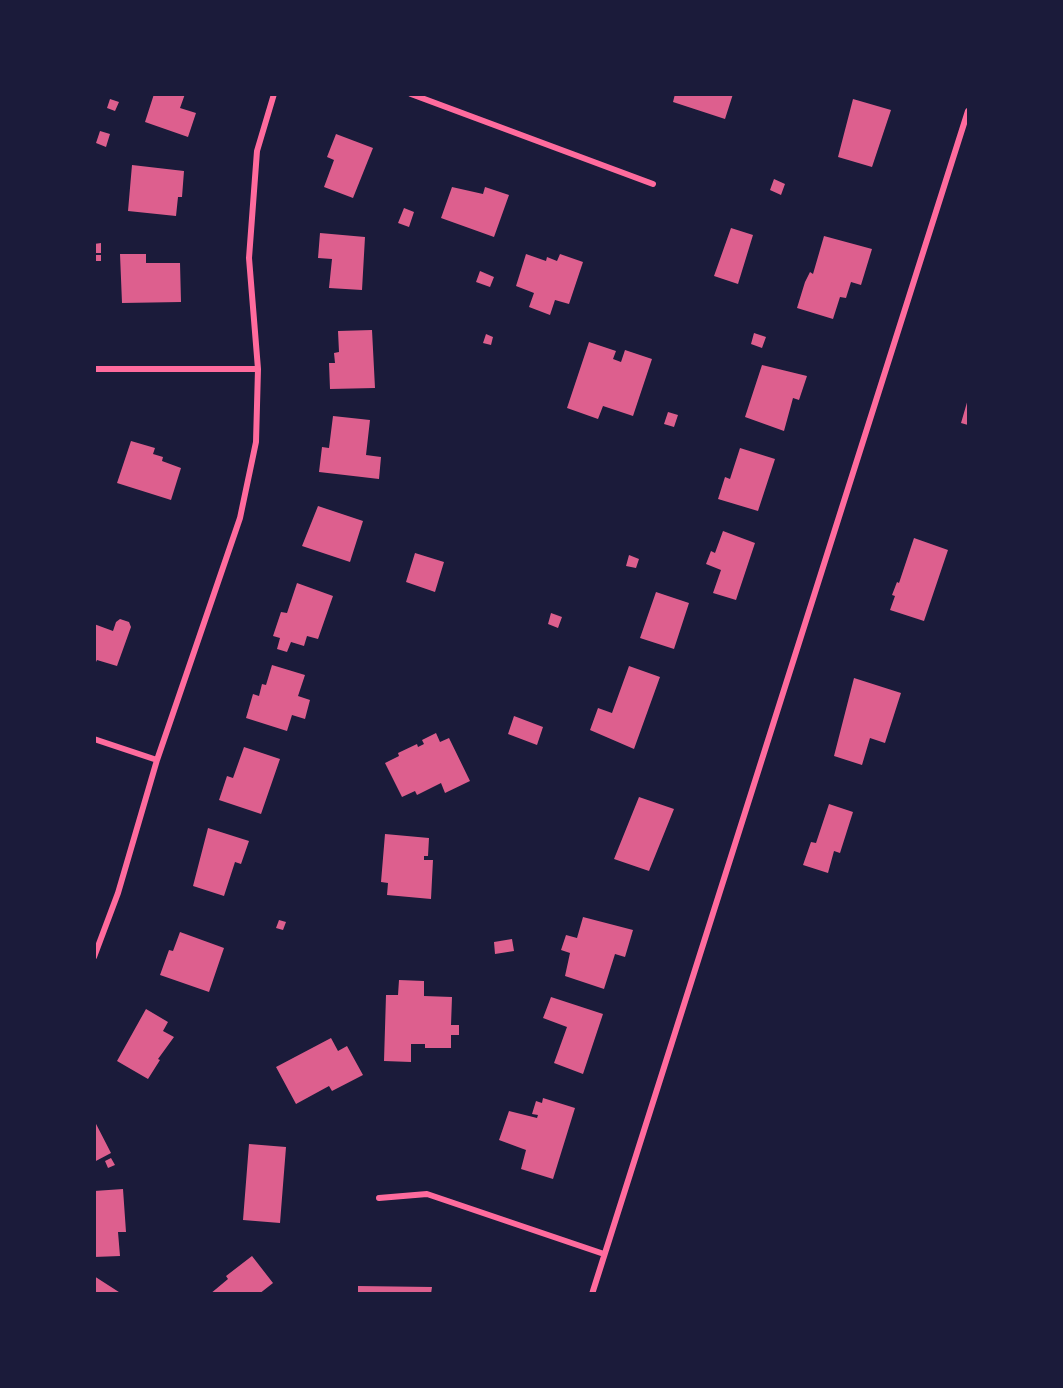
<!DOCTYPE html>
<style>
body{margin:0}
#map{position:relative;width:1063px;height:1388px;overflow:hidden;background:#1b1b3a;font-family:Rubik,sans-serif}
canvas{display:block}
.frame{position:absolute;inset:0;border:96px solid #1b1b3a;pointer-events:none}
</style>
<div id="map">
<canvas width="1063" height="1388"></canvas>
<div class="frame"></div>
</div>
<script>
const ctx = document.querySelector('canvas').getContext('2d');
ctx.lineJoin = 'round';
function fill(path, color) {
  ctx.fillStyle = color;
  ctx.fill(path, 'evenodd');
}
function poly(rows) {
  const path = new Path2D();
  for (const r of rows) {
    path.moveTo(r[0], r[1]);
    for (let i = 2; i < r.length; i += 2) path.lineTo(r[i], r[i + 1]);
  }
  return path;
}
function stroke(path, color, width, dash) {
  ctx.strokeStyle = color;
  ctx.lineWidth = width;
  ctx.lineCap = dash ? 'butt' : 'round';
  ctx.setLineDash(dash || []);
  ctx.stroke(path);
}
const building = poly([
 [154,94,185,94,180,108,196,113,188,137,145,122],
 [675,94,733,94,725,119,673,102],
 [110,99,119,102,115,111,107,108],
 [853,99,891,110,872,167,838,157],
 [100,131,110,134,106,147,96,143],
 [336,134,373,148,353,198,324,187,334,160,327,157],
 [132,165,184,171,182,197,178,197,176,216,128,211],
 [774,179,785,184,781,195,770,190],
 [452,187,483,194,485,187,509,195,494,237,441,218],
 [404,208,414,212,409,227,398,223],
 [731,228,753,235,738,284,714,276],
 [320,233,365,237,362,290,329,288,332,259,318,258],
 [824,236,872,249,861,285,851,282,846,298,840,297,833,319,797,308,805,282,810,272,813,274],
 [101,243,101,253,94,253,94,244],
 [120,254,146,254,146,263,180,263,181,302,122,303],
 [526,254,546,261,547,257,557,261,560,254,583,262,569,304,555,300,550,315,529,307,534,293,516,286],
 [94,255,101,255,101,261,94,261],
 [480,271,494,277,490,287,476,282],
 [372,330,375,388,330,389,329,363,335,363,334,353,339,352,338,331],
 [754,333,766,337,762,348,751,344],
 [486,334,493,337,491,345,483,343],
 [589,342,616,351,613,359,621,362,625,350,652,359,633,416,603,406,598,419,567,408],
 [762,365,807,376,799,400,793,398,784,431,745,417],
 [968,399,968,425,961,423],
 [668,412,678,415,674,427,664,424],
 [333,416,370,420,366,455,381,457,379,479,319,472,322,447,329,448],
 [131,441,155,448,153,454,163,457,162,461,181,468,171,500,117,483],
 [740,448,775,459,758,511,718,499,725,477,730,479],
 [318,506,363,521,350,562,302,546],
 [723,531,755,543,736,600,713,593,721,570,706,564,711,551,715,553],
 [914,538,948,550,924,621,890,610,895,596,892,595,897,582,899,583],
 [415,553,444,562,435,592,406,582],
 [629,555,639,559,636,568,626,566],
 [297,583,333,596,318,639,307,636,304,646,291,642,287,652,277,649,280,638,273,636,281,612,287,613],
 [656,592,689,603,674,649,640,638],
 [551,613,562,617,558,628,548,624],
 [120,619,129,622,131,627,117,666,97,660,94,666,94,624,113,631,116,622],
 [272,665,305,675,298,696,310,700,305,719,292,715,287,731,246,718,253,694,259,696,262,684,266,685],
 [629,666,660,677,634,749,590,730,598,708,612,713],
 [854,678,901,693,885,743,870,738,862,765,834,756],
 [514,716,543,727,537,745,508,734],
 [436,733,440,742,449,738,470,781,445,793,441,783,417,795,415,791,402,797,385,763,399,756,398,753,417,744,418,747,424,744,422,740],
 [244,747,280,759,261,814,219,800,227,776,233,778],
 [639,797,674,809,649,871,614,859],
 [829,804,853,812,840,853,834,851,828,873,803,865,811,842,816,843],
 [208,828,249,841,241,864,235,862,224,896,193,886],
 [385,834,429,838,428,856,424,856,424,860,433,860,431,899,387,895,388,883,381,882],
 [583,917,633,930,625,957,615,954,604,989,565,976,570,953,561,950,566,935,577,938],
 [279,920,286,922,283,930,276,928],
 [180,932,224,948,209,992,160,975,169,950,173,951],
 [512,939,514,951,495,954,494,942],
 [399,980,424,981,424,996,452,997,451,1025,459,1025,459,1035,451,1035,451,1048,425,1048,425,1044,411,1044,411,1062,384,1061,386,995,398,995],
 [551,997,603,1014,583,1074,554,1063,567,1027,543,1018],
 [146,1009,168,1022,163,1031,174,1037,158,1059,160,1060,148,1079,117,1061],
 [331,1038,338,1051,347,1046,363,1075,332,1091,329,1086,296,1104,276,1067],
 [543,1098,575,1108,553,1179,521,1169,526,1150,499,1140,509,1111,537,1118,538,1115,532,1114,536,1101,542,1103],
 [94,1120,111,1153,94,1162],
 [249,1144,286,1147,280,1223,243,1220],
 [111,1158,115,1165,108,1168,105,1161],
 [123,1189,126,1232,118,1232,120,1256,94,1257,94,1191],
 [252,1256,273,1283,259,1294,210,1294,228,1279,226,1276],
 [94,1276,122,1294,94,1294],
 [358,1286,432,1287,431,1294,358,1294]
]);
const minor = poly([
 [411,94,653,184],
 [94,369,258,369],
 [94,739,157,760],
 [94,957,118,893,157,760,240,518,256,442,258,369,249,258,257,151,274,94],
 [379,1198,427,1194,604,1254],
 [592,1294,968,111]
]);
fill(building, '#dd5f8e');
stroke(minor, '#ff6b9d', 6);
</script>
